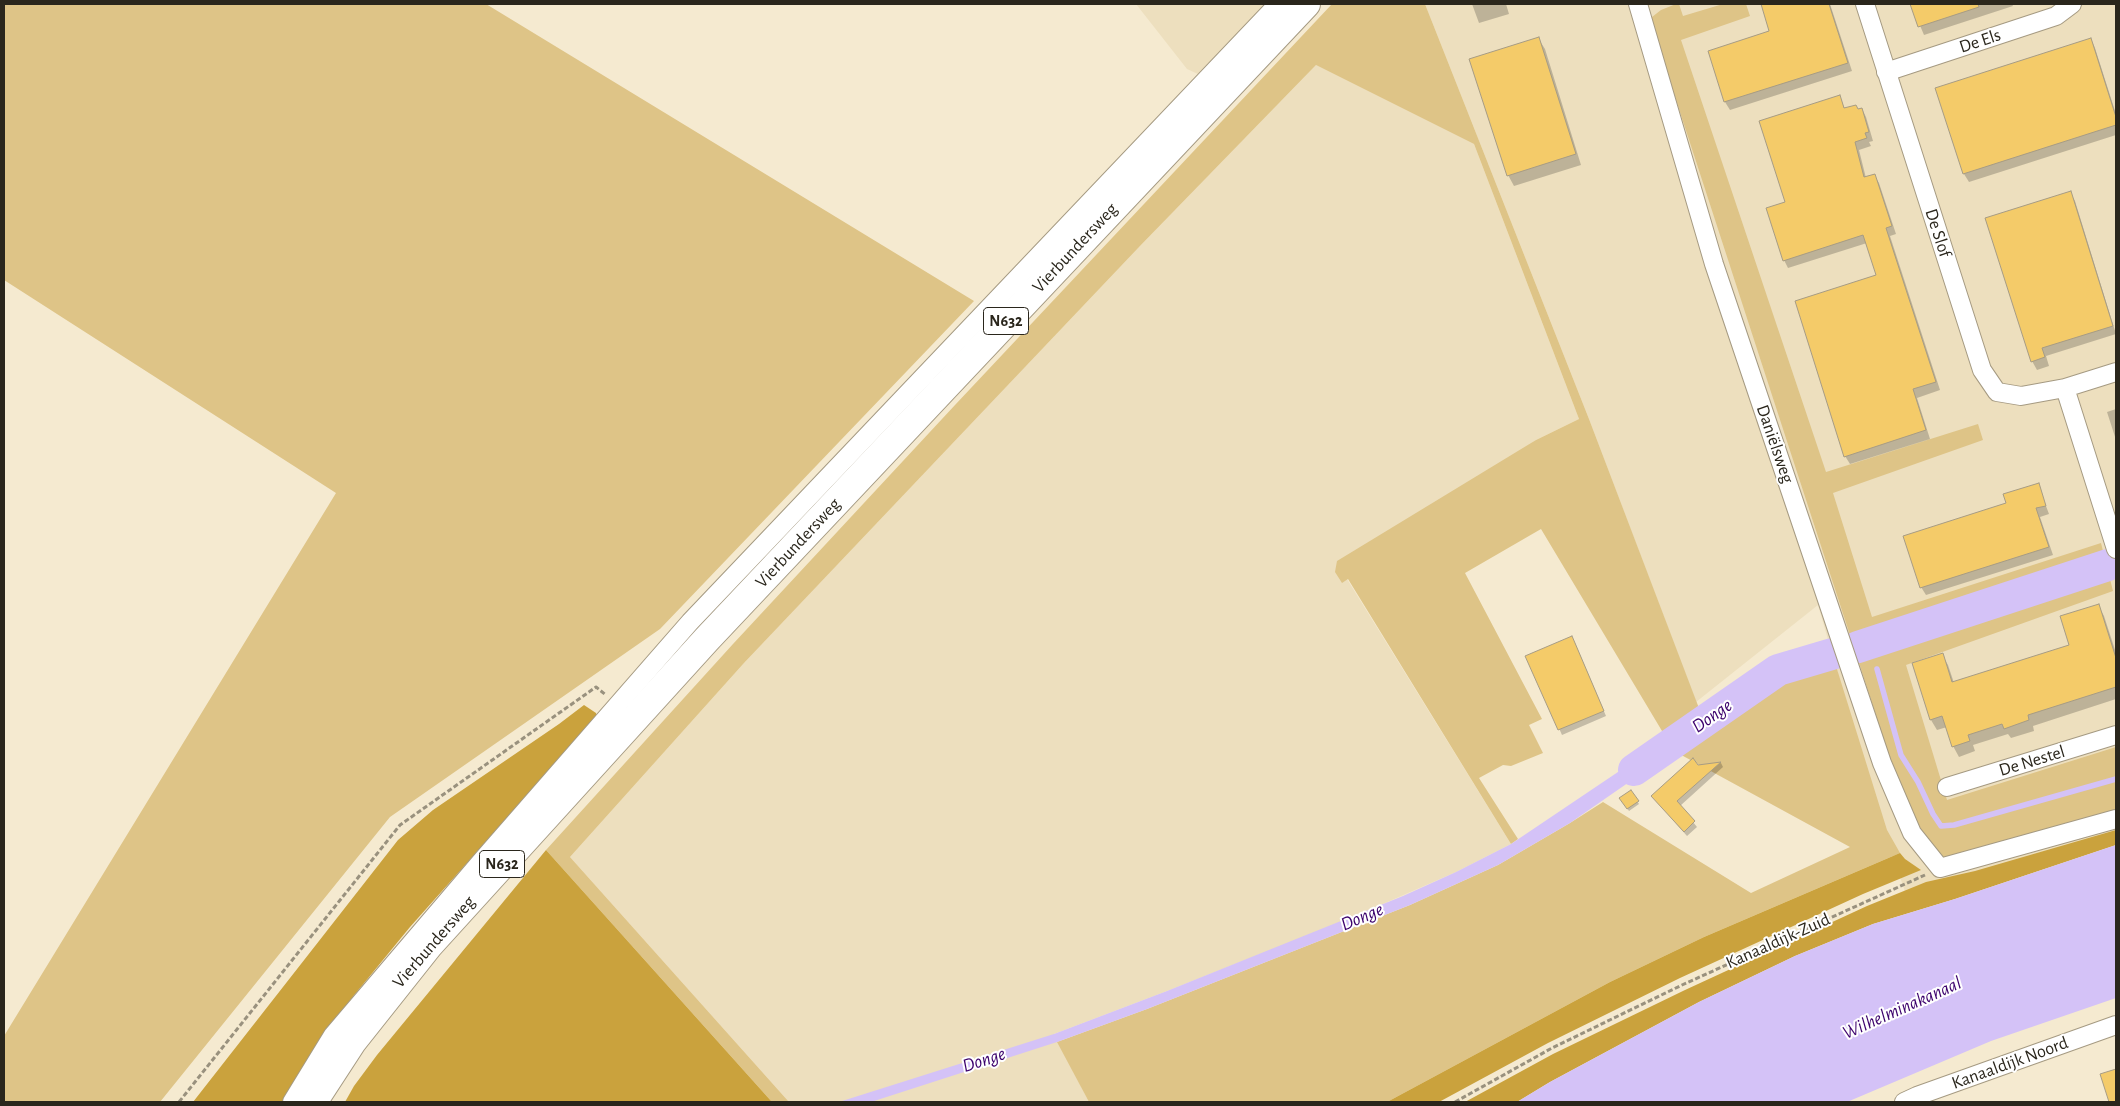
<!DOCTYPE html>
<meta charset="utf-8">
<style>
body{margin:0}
#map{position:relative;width:2120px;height:1106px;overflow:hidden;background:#f5ead0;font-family:"Alegreya Sans",sans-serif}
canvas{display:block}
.frame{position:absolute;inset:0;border:5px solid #2a261c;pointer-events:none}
</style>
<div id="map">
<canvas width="2120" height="1106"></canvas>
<div class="frame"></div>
</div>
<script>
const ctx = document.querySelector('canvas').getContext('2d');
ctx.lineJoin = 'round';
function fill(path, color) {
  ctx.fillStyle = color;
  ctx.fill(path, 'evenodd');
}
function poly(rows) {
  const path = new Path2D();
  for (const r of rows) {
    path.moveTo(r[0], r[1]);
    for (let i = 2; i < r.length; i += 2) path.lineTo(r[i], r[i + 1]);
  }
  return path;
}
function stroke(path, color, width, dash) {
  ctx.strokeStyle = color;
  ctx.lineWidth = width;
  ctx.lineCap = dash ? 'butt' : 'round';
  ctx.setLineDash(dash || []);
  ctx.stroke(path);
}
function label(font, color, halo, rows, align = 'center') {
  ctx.font = font + ' "Alegreya Sans",sans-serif';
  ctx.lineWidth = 4;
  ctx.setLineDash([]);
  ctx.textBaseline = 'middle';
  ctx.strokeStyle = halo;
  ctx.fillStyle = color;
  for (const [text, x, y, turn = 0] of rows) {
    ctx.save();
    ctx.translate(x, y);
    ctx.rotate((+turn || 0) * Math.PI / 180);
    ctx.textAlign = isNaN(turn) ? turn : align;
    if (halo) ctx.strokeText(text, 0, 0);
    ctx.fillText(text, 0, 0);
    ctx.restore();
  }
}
const built = poly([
 [1136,4,1284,4,1211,80,1187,69],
 [1425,4,2116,4,2116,838,1909,903,1881,822,1818,605,1696,702,1589,419],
 [1316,65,1474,144,1579,419,1536,440,1347,579,1511,844,1456,872,1344,921,1167,991,1054,1034,1089,1102,789,1102,570,857,744,663,1140,246]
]);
const green = poly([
 [4,4,486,4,974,301,660,629,390,817,160,1102,4,1102,4,1036,336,493,4,280],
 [1332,4,1425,4,1589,419,1705,724,1788,667,1832,653,1887,830,1900,853,1704,937,1610,982,1387,1102,1089,1102,1057,1042,1147,1009,1410,905,1498,865,1570,823,1603,802,1751,893,1850,847,1674,751,1541,529,1465,573,1542,719,1529,725,1543,753,1511,766,1503,765,1479,778,1518,839,1511,844,1348,579,1342,583,1335,572,1337,561,1536,440,1579,419,1474,144,1316,65,1140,246,744,663,570,857,789,1102,772,1102,546,850,733,644,955,405],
 [1676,4,1679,4,1683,16,1723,4,1746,4,1750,16,1681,40,1826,472,1978,424,1983,440,1833,493,1872,617,2101,543,2113,591,1906,665,1947,800,2116,747,2116,814,1941,862,1913,829,1653,29,1652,17,1661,10]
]);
const forest = poly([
 [584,705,596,713,597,717,410,927,351,999,287,1102,193,1102,398,840,433,810,559,724],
 [2116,830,2116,845,1955,899,1873,924,1795,956,1699,1002,1550,1082,1517,1102,1465,1102,1553,1054,1685,990,1867,906,1926,882,1975,871],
 [546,850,772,1102,345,1102,354,1086,377,1055],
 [1900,853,1905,859,1921,870,1863,894,1680,978,1548,1043,1439,1102,1387,1102,1610,982,1704,937]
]);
const water = poly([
 [1667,739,1674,751,1570,823,1498,865,1410,905,1147,1009,1057,1042,871,1102,839,1102,1054,1034,1167,991,1403,896,1456,872,1511,844],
 [2116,845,2116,998,1991,1041,1847,1102,1517,1102,1550,1082,1699,1002,1795,956,1873,924,1955,899]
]);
const shadow = poly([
 [1472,4,1506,4,1509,14,1479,23],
 [1762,4,1830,4,1852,71,1730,110,1725,102,1709,52,1771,32],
 [1911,4,2012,4,2013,6,1924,35],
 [1538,38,1545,49,1581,165,1514,186,1508,175],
 [2091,39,2095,48,2116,114,2116,135,1969,182,1964,174],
 [1839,97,1845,109,1862,109,1866,117,1873,141,1869,142,1871,146,1859,150,1866,178,1874,175,1879,183,1896,234,1890,236,1940,390,1917,398,1930,439,1850,464,1845,456,1877,276,1867,243,1788,268,1784,260,1786,203],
 [2070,193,2075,201,2116,334,2046,356,2049,366,2037,370,2032,361],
 [2116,409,2116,440,2107,412],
 [2038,485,2049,514,2040,517,2053,555,1926,595,1921,587,2008,504],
 [2098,605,2104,616,2116,653,2116,699,2033,726,2034,731,2011,738,2008,734,1973,745,1975,751,1959,757,1953,746,1947,727,1937,730,1931,720,1913,664,1942,655,1948,665,1954,683,2070,646],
 [1575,643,1606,716,1562,735,1527,656],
 [1721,763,1723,767,1680,806,1697,827,1687,836,1652,796,1697,766],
 [1630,791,1639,804,1629,811,1620,798]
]);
const stream = poly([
 [1877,669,1901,755,1918,782,1933,814,1941,826,1954,825,2116,779]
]);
const river = poly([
 [1858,647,2108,565],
 [1634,770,1778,670,1832,654]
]);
const building = poly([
 [1761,4,1829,4,1848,63,1724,102,1708,51,1769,31,1761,4],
 [1910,4,1978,4,1979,7,1918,27,1910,4],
 [1539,37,1576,154,1507,176,1469,59,1539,37],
 [2091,38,2116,117,2116,125,1963,174,1935,88,2091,38],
 [1840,95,1844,108,1856,105,1858,109,1862,108,1869,132,1865,133,1867,138,1855,142,1864,177,1875,174,1892,226,1886,228,1936,382,1913,389,1926,430,1844,457,1795,301,1876,275,1863,235,1783,261,1766,208,1785,202,1759,121,1840,95],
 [2071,191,2113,326,2042,348,2045,357,2031,362,1985,218,2071,191],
 [2039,483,2046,506,2036,508,2049,547,1920,588,1903,536,2006,503,2003,494,2039,483],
 [2099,604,2116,658,2116,687,2028,715,2029,720,2004,729,2002,724,1968,735,1970,741,1952,747,1942,716,1930,720,1912,663,1943,653,1952,682,2069,645,2060,616,2099,604],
 [1572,636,1604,711,1558,730,1525,656,1572,636],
 [1693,758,1698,765,1721,762,1677,801,1695,821,1684,832,1651,796,1693,758],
 [1631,790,1639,801,1627,809,1619,798,1631,790],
 [2116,1069,2116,1102,2109,1102,2100,1074,2116,1069]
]);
const path = poly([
 [179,1102,400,825,596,687,606,695],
 [1455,1102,1552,1048,1682,985,1925,875]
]);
const minor = poly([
 [1638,4,1714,264,1882,763,1912,833,1940,868,2116,819],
 [1865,4,1982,370,1997,392,2021,396,2065,388,2116,372],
 [1886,72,2056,16,2072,4],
 [2065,388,2116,549],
 [1947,787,2116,735],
 [292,1102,333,1035,483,859,690,622,1278,4],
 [1904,1102,1917,1096,2116,1025]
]);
const primary = poly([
 [313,1102,352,1042,429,945,707,639,1306,4]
]);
const shields = [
 [1006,321,45],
 [502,864,45]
];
const shieldNames = [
 ["N632",1006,321],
 ["N632",502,864]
];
const streetNames = [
 ["De Els",1980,41,-18],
 ["De Slof",1938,233,72],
 ["Vierbundersweg",1075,248,-47],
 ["Daniëlsweg",1775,444,71],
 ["Vierbundersweg",798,543,-47],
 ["De Nestel",2032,761,-17],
 ["Kanaaldijk-Zuid",1778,941,-24],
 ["Vierbundersweg",434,942,-49],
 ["Kanaaldijk Noord",2010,1063,-20]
];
const waterNames = [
 ["Donge",1712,716,-35],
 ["Donge",1362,917,-23],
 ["Wilhelminakanaal",1902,1008,-24],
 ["Donge",984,1060,-18]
];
fill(built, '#eddfbe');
fill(green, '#dec487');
fill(forest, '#caa23d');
fill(water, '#d4c2f7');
fill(shadow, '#0003');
stroke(stream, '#d4c2f7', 5.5);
stroke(river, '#d4c2f7', 32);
fill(building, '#f4cb69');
stroke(building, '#a79c84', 1);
stroke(minor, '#a59a82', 20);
stroke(primary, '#a59a82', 30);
stroke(path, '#99917e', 3, [5, 2.5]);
stroke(minor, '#fff', 18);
stroke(primary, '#fff', 28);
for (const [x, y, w] of shields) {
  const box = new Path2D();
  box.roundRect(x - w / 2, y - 13.5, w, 27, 4);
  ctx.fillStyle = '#fff';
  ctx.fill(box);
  stroke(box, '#2a261c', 1);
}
label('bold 16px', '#2a261c', null, shieldNames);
label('18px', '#2a261c', '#fff', streetNames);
label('italic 19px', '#3b016c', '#fff', waterNames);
</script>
